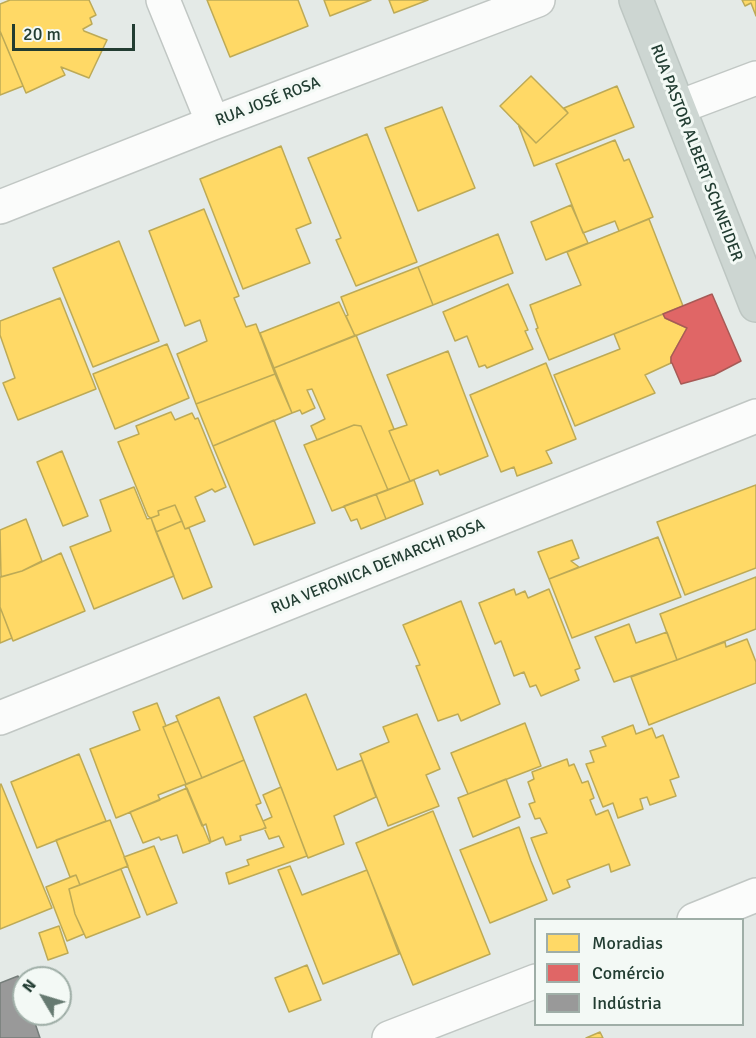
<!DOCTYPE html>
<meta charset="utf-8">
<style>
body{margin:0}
#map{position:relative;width:756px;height:1038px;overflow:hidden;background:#e4eae7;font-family:Signika,sans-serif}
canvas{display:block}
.legend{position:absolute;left:534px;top:918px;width:210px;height:108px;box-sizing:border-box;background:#f3f9f5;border:2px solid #9faea7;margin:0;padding:8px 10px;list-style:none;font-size:18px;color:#223d32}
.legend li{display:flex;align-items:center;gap:12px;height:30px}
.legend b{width:30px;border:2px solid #9faea7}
.north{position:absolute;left:12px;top:966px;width:60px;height:60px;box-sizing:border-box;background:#f3f9f5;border:2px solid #9faea7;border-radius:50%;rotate:308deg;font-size:16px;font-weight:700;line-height:24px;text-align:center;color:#223d32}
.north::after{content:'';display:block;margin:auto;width:21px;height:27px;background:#667a71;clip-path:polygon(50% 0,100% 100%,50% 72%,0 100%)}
.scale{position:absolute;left:12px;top:24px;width:123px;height:27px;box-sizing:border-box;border:3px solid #223d32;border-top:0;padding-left:8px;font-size:18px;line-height:21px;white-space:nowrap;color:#223d32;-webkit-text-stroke:4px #f3f9f5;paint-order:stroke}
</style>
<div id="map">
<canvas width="756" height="1038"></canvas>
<ul class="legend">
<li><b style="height:16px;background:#ffd966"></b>Moradias</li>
<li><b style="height:16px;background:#e06666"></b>Comércio</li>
<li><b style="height:16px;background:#999"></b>Indústria</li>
</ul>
<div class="north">N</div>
<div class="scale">20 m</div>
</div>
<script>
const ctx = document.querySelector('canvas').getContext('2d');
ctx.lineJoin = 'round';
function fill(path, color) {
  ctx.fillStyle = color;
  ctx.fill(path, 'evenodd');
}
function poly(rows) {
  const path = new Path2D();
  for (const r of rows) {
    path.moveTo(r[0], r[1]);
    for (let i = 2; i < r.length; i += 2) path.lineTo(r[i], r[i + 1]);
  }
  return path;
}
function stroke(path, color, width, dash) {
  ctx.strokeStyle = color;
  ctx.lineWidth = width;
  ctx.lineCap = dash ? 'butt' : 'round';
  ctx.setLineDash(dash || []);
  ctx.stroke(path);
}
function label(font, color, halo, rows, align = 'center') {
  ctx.font = font + ' Signika,sans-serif';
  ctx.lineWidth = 6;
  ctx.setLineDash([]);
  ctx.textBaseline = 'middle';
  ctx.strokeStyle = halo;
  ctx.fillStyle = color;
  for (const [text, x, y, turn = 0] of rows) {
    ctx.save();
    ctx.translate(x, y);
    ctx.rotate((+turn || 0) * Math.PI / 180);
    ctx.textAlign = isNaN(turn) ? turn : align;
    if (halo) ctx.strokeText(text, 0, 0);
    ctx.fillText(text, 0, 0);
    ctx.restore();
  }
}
const homes = poly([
 [10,0,89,0,96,15,90,18,92,24,83,29,84,31,107,40,89,78,61,67,65,75,26,93,0,31,0,4,10,0],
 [207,0,298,0,308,26,230,57,207,0],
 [324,0,371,0,330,16,324,0],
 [389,0,428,0,394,13,389,0],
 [742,0,756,0,756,16,751,3,745,6,742,0],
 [0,31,23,86,0,95,0,31],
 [531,76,568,113,536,143,500,106,531,76],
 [617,86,634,127,534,166,518,124,536,143,568,113,564,108,617,86],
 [442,107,475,188,418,211,385,128,442,107],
 [367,134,417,262,356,286,336,240,341,238,308,158,367,134],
 [615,140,624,161,629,159,653,217,619,231,615,221,583,233,556,164,615,140],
 [281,146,311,223,296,229,310,263,243,289,200,179,281,146],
 [571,205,588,243,546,260,531,222,571,205],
 [204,209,239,296,234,298,246,327,256,324,275,374,196,404,177,354,207,341,200,320,185,326,149,231,204,209],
 [649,219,683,306,549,360,536,329,538,328,530,305,581,285,567,252,649,219],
 [498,234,513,273,433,305,418,267,498,234],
 [119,241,159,341,93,367,53,268,119,241],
 [418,267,433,305,355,336,346,316,348,315,341,297,418,267],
 [508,284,528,330,525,331,533,349,487,368,485,365,479,367,467,336,455,341,443,312,508,284],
 [60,298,96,389,18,420,3,383,15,378,0,335,0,321,60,298],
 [339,302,355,336,274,368,260,333,339,302],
 [663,314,665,318,687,328,671,357,671,363,645,375,655,393,575,426,554,375,620,349,614,334,663,314],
 [356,335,394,429,389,431,410,481,388,490,361,426,354,425,317,440,311,426,325,419,312,389,307,390,315,408,302,414,300,410,292,413,274,368,356,335],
 [167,344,189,398,115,429,93,374,167,344],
 [448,351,488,456,440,475,438,470,410,481,389,431,407,425,387,375,448,351],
 [546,363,576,439,546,451,552,463,517,476,514,467,501,472,470,395,546,363],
 [275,374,292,413,213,446,196,404,275,374],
 [171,412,175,420,192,413,195,419,198,418,226,487,215,492,212,489,195,497,205,521,185,529,175,505,158,511,159,515,151,518,148,516,118,442,139,434,136,426,171,412],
 [274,420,315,523,254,545,213,446,274,420],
 [354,425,361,426,388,490,332,511,304,445,354,425],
 [62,451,88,516,63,526,37,462,62,451],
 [414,480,423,504,386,519,376,494,414,480],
 [756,485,756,568,685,595,657,522,756,485],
 [134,487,147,519,151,518,174,576,94,609,70,547,111,531,100,500,134,487],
 [376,494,386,519,361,529,357,519,351,521,344,506,376,494],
 [175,505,182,521,156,532,151,518,159,515,158,511,175,505],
 [26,519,42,561,22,571,1,577,0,530,26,519],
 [182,521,185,529,189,528,212,587,183,599,156,532,182,521],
 [658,537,681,597,572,638,549,579,658,537],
 [572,540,579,558,571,561,579,567,549,579,538,552,572,540],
 [61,553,85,611,13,641,0,607,0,577,22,571,61,553],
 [756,577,756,629,677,660,660,614,756,577],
 [514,589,516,595,525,591,528,598,549,589,580,668,575,670,579,680,541,696,536,685,530,687,524,672,514,676,501,641,495,644,479,603,514,589],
 [461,601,500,704,461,721,458,714,438,721,416,666,420,665,403,625,461,601],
 [0,607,12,638,0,643,0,607],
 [629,624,636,643,667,632,677,660,614,682,595,637,629,624],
 [747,639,756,662,756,683,649,725,631,677,725,642,726,647,747,639],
 [306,694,337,770,362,760,376,797,334,816,344,844,308,858,254,717,306,694],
 [219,697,244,760,202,778,176,716,219,697],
 [157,703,166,726,163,727,186,784,158,795,160,800,116,818,90,749,140,730,133,712,157,703],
 [417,714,440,769,426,775,439,806,388,826,360,754,389,742,383,727,417,714],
 [178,721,202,778,186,784,163,727,178,721],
 [525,723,541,766,468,794,451,753,525,723],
 [633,725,636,734,652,728,656,738,663,735,679,777,670,780,676,796,650,805,647,797,640,799,643,809,618,818,613,803,603,807,586,764,594,762,590,751,606,746,602,737,633,725],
 [79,754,106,821,37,848,11,782,79,754],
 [567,759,569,766,574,764,582,783,588,781,594,798,590,800,596,815,608,810,630,865,611,872,609,864,567,880,570,887,553,894,531,838,547,833,540,818,535,819,529,804,535,802,528,782,534,779,532,772,567,759],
 [244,760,261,803,256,805,266,828,240,836,241,840,226,845,223,837,211,842,206,824,202,826,185,785,244,760],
 [506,779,520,817,473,837,458,798,506,779],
 [1,784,52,908,0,929,0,785,1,784],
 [281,787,307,856,229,884,226,873,249,865,247,860,284,847,279,836,269,839,264,828,266,828,263,821,272,817,263,795,281,787],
 [187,788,210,843,183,853,177,835,161,840,159,837,143,843,130,812,187,788],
 [433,811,490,954,413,985,356,843,433,811],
 [110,820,128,866,80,885,76,875,70,877,56,840,110,820],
 [519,827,531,861,547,900,490,923,460,850,519,827],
 [154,846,177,903,147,915,124,857,154,846],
 [290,866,302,895,367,870,399,954,323,984,278,870,290,866],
 [121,869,140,917,86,938,75,914,69,889,121,869],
 [76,875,80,885,69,889,75,914,84,934,67,941,46,887,76,875],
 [59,926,68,953,48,960,39,933,59,926],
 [307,965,321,1000,289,1012,275,978,307,965],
 [600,1032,603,1038,586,1038,600,1032]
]);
const shops = poly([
 [712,294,741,361,714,375,681,384,672,363,671,363,671,357,687,328,665,318,663,314,712,294]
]);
const industry = poly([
 [18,976,24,992,24,1014,32,1014,40,1038,0,1038,0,983,18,976]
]);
const minor = poly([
 [163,0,213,123],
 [679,107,756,78],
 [0,207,213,123,538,0],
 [0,718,756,416],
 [694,920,756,895],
 [389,1038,536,981]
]);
const major = poly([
 [636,0,756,305]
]);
const streetNames = [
 ["RUA JOSÉ ROSA",268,102,-21],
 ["RUA PASTOR ALBERT SCHNEIDER",696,153,69],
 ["RUA VERONICA DEMARCHI ROSA",378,567,-22]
];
fill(homes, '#ffd966');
stroke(homes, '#bdaa56', 1.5);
fill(shops, '#e06666');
stroke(shops, '#a75a56', 1.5);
fill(industry, '#999');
stroke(industry, '#757d7a', 1.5);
stroke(minor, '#c1c7c4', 36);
stroke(major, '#bdc6c2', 36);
stroke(minor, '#fbfcfb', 33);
stroke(major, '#cdd6d2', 33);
label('16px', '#223d32', '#f3f9f5', streetNames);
</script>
